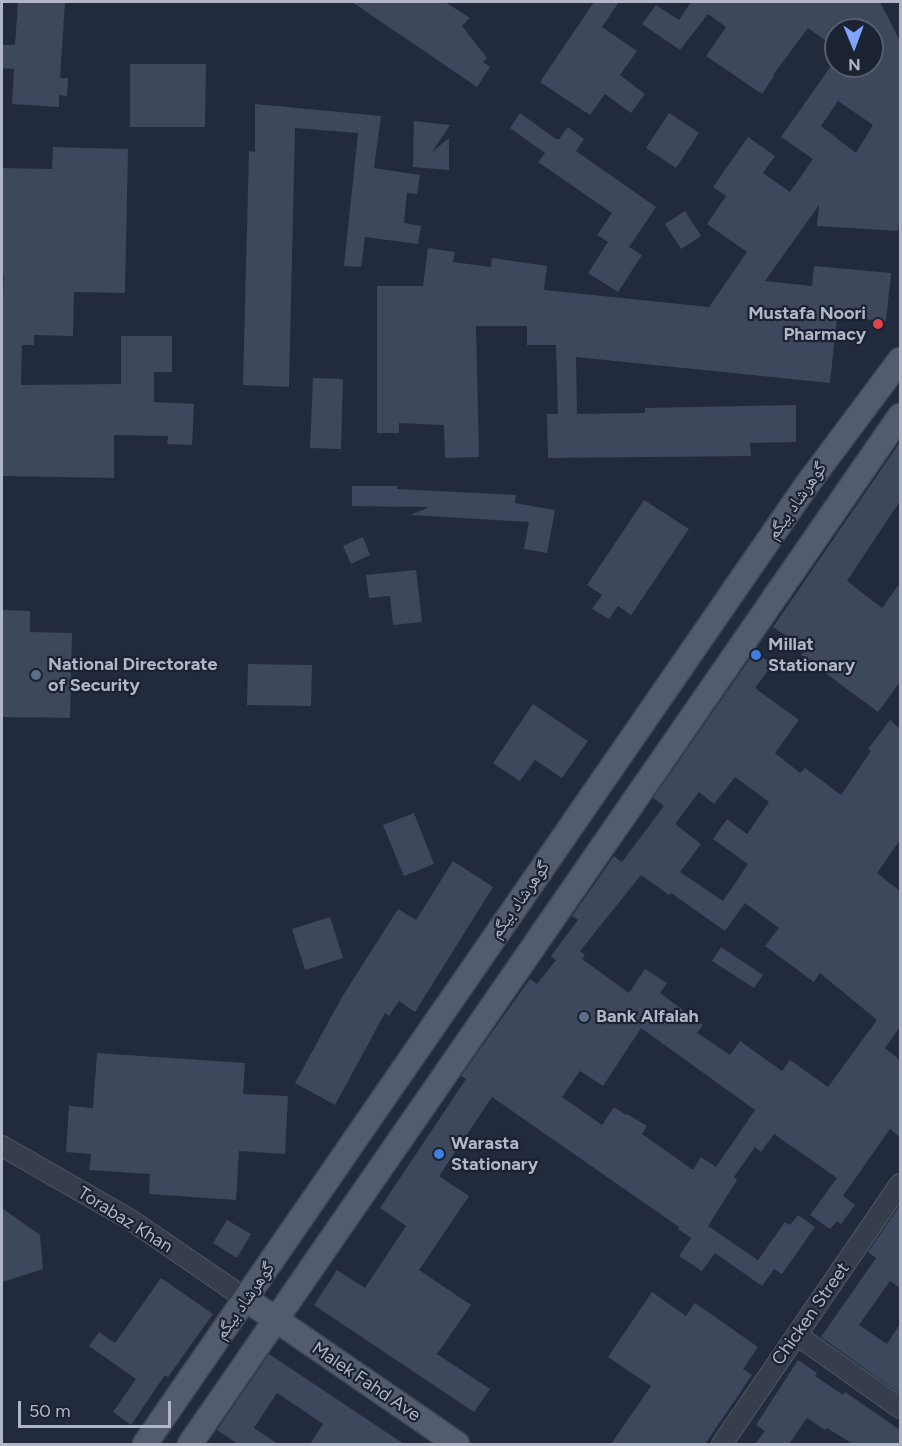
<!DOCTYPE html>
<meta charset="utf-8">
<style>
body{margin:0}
#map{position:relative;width:902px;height:1446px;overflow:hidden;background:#222a3d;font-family:Figtree,sans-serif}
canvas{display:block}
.frame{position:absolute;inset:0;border:3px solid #b1b7c9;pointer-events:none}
.north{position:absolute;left:824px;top:18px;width:60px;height:60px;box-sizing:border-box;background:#1b2232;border:2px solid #575e6e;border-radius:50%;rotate:179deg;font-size:16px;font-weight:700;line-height:24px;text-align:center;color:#b1b7c9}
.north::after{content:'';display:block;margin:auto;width:21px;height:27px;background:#81a3fe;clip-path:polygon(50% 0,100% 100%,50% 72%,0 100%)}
.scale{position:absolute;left:18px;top:1401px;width:153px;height:27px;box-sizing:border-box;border:3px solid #b1b7c9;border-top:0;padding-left:8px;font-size:18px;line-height:21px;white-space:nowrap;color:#b1b7c9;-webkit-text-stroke:4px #1b2232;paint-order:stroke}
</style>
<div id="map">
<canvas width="902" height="1446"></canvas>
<div class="frame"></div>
<div class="north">N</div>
<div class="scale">50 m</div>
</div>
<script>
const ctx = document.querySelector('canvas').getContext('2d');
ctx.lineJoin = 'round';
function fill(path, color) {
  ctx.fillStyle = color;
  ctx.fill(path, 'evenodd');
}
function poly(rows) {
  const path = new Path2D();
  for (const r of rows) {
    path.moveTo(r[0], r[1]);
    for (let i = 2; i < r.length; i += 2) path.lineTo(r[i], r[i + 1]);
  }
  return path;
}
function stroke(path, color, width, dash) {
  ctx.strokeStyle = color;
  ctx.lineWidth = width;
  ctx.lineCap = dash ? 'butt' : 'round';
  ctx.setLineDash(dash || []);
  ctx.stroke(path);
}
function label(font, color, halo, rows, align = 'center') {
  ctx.font = font + ' Figtree,"Noto Naskh Arabic",sans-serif';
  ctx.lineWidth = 4.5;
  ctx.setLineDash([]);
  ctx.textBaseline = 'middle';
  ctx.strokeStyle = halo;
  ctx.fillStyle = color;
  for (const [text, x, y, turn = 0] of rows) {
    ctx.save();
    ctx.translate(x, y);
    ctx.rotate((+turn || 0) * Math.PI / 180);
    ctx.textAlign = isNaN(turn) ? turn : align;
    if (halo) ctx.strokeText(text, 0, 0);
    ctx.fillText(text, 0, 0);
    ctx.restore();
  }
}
const building = poly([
 [18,2,65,2,60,78,68,78,67,96,59,95,59,107,12,104,14,69,2,68,2,61,3,45,15,45],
 [352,2,445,2,470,18,462,26,487,58,483,62,490,67,477,87],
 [594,2,619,2,602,27,637,51,620,75,645,94,631,113,605,94,590,115,540,82],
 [691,2,880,2,900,41,900,214,898,231,817,226,819,205,765,281,812,286,814,266,891,273,886,321,837,317,830,383,576,357,577,414,645,413,645,408,796,405,796,442,750,443,751,456,548,458,547,414,558,414,556,345,527,345,527,326,476,326,479,457,445,458,444,425,399,423,399,433,377,433,377,286,423,286,428,248,455,252,453,262,491,267,492,258,547,266,544,290,709,307,747,252,707,224,726,196,713,187,748,137,775,156,763,173,790,192,813,159,781,137,831,66,872,66,872,30,836,30,836,48,808,28,773,75,774,76,762,94,706,56,726,27,708,14,680,50,642,24,656,5,679,20],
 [838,101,873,125,856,153,821,126],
 [130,64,206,64,205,127,130,127],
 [255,104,381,116,374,168,420,175,417,194,407,193,404,223,421,226,418,244,365,237,361,267,344,266,358,133,295,128,289,387,243,385,249,151,255,152],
 [520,113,556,139,559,139,568,127,584,139,576,151,656,207,629,247,642,255,618,292,588,273,608,242,597,235,612,213,538,162,545,153,510,128],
 [669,113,699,133,676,168,646,148],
 [414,121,450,125,432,152,449,138,449,170,413,167],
 [53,147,128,149,125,293,74,292,73,336,34,335,34,345,22,345,21,385,121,384,121,336,172,336,172,372,154,372,154,402,194,404,192,445,167,444,168,436,114,435,114,478,2,476,2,314,4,275,2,275,2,168,52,169],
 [685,211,701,236,681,249,665,224],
 [313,378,343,379,341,449,310,448],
 [900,442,900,501,847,581,882,608,900,583,900,682,878,712,801,655,806,649,773,627],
 [352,486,397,486,397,489,516,495,515,503,555,510,547,553,524,549,529,522,411,515,429,507,352,506],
 [644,500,689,529,631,615,618,606,609,619,592,609,602,595,587,585],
 [363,537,370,555,351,564,343,546],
 [416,570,422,622,393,625,390,596,369,598,366,575],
 [2,610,30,611,30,632,72,633,70,718,2,717],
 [755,651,772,665,755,688,799,720,775,753,800,773,805,768,841,795,871,751,868,749,890,720,900,729,900,840,877,873,900,891,900,1027,885,1048,900,1060,900,1137,890,1129,843,1196,855,1205,841,1224,837,1221,830,1229,810,1215,837,1178,774,1134,761,1152,755,1147,734,1177,737,1180,708,1226,758,1260,785,1222,790,1225,798,1215,815,1227,782,1274,774,1269,762,1286,715,1253,702,1271,679,1256,691,1238,678,1229,679,1227,492,1097,439,1176,469,1196,419,1270,471,1305,437,1354,490,1389,474,1412,314,1305,337,1270,365,1288,406,1226,380,1208,466,1079,461,1076,497,1025,530,979,537,984,556,960,551,956,578,920,572,916,614,856,622,862,664,806,653,798],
 [735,777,769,802,747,834,727,819,713,839,748,864,723,901,680,872,701,844,675,824,699,792,714,804],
 [641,875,669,895,671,893,725,931,745,903,779,928,765,946,814,982,820,973,877,1020,828,1087,790,1060,782,1071,740,1041,730,1055,697,1033,703,1025,660,993,667,983,645,969,629,993,582,959,585,955,580,951],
 [641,1028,755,1110,716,1167,701,1157,693,1170,642,1134,647,1126,627,1114,626,1115,614,1107,602,1125,562,1097,580,1071,603,1086],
 [248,664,312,665,311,706,247,705],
 [533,704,588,741,562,778,535,760,520,781,493,763],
 [414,813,434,864,404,876,383,825],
 [453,861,493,887,415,1012,399,1001,389,1016,385,1013,335,1105,295,1083,342,997,398,909,416,920],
 [330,917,343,958,305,970,292,929],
 [721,947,763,975,754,988,712,961],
 [97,1053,245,1063,243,1094,288,1096,285,1154,239,1151,236,1200,149,1194,150,1174,89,1170,91,1154,66,1152,69,1106,93,1108],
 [900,1205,900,1288,890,1281,859,1325,887,1344,900,1324,900,1394,821,1337,876,1258,868,1252],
 [2,1208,40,1235,43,1269,2,1282],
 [227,1220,251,1234,237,1258,213,1243],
 [161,1278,213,1314,168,1377,165,1375,131,1425,113,1412,136,1379,89,1346,99,1332,115,1343],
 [652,1292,686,1316,695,1303,758,1347,743,1369,752,1375,705,1444,611,1444,651,1386,608,1357],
 [269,1354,404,1444,310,1444,323,1424,277,1393,254,1428,278,1444,238,1444,217,1430],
 [798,1360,817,1373,815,1376,843,1395,845,1392,900,1430,900,1444,853,1444,827,1428,825,1430,807,1418,789,1444,755,1444,765,1431,756,1425]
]);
const minor = poly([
 [2,1146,131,1220,246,1299],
 [797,1335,900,1408],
 [722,1444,900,1184]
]);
const major = poly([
 [246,1299,457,1444],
 [145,1444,806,486,900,360],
 [190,1444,900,416]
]);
const markers = [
 [878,324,6,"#e0444e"],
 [756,655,6,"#3f7fe0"],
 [36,675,6,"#5c6f8a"],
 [584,1017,6,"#5c6f8a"],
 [439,1154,6,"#3f7fe0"]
];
const poiNames = [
 ["Mustafa Noori",866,314,"right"],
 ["Pharmacy",866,335,"right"],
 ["Millat",768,645],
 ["Stationary",768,666],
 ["National Directorate",48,665],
 ["of Security",48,686],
 ["Bank Alfalah",596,1017],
 ["Warasta",451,1144],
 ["Stationary",451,1165]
];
const streetNames = [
 ["گوهرشاد بیگم",797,501,-55],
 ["گوهرشاد بیگم",520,900,-55],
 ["Torabaz Khan",125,1220,32],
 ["گوهرشاد بیگم",245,1301,-55],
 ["Chicken Street",811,1314,-55],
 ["Malek Fahd Ave",366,1382,34]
];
fill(building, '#3d485d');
stroke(minor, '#515768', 22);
stroke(major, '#3f4656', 27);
stroke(minor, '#363d4d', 20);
stroke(major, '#535b6e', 24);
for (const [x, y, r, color] of markers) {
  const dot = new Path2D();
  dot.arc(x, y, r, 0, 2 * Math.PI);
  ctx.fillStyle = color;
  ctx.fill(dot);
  stroke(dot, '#1b2232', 2);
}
label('bold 18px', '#b1b7c9', '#1b2232', poiNames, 'left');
label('18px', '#b1b7c9', '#1b2232', streetNames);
</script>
